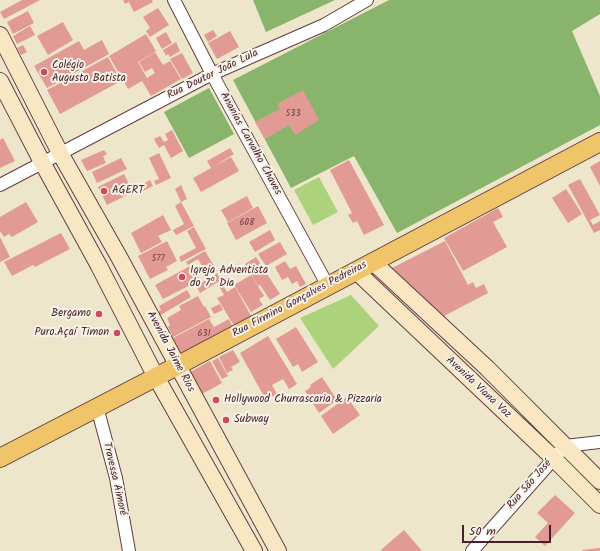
<!DOCTYPE html>
<meta charset="utf-8">
<style>
body{margin:0}
#map{position:relative;width:600px;height:551px;overflow:hidden;background:#eee6ca;font-family:Kalam,sans-serif}
canvas{display:block}
.scale{position:absolute;left:462px;top:525px;width:89px;height:18px;box-sizing:border-box;border:2px solid #4a1f2b;border-top:0;padding-left:5px;font-size:12px;line-height:14px;white-space:nowrap;color:#4a1f2b;-webkit-text-stroke:3px #f7f3e8;paint-order:stroke}
</style>
<div id="map">
<canvas width="600" height="551"></canvas>
<div class="scale">50 m</div>
</div>
<script>
const ctx = document.querySelector('canvas').getContext('2d');
ctx.lineJoin = 'round';
function fill(path, color) {
  ctx.fillStyle = color;
  ctx.fill(path, 'evenodd');
}
function poly(rows) {
  const path = new Path2D();
  for (const r of rows) {
    path.moveTo(r[0], r[1]);
    for (let i = 2; i < r.length; i += 2) path.lineTo(r[i], r[i + 1]);
  }
  return path;
}
function stroke(path, color, width, dash) {
  ctx.strokeStyle = color;
  ctx.lineWidth = width;
  ctx.lineCap = dash ? 'butt' : 'round';
  ctx.setLineDash(dash || []);
  ctx.stroke(path);
}
function label(font, color, halo, rows, align = 'center') {
  ctx.font = font + ' Kalam,sans-serif';
  ctx.lineWidth = 4;
  ctx.setLineDash([]);
  ctx.textBaseline = 'middle';
  ctx.strokeStyle = halo;
  ctx.fillStyle = color;
  for (const [text, x, y, turn = 0] of rows) {
    ctx.save();
    ctx.translate(x, y);
    ctx.rotate((+turn || 0) * Math.PI / 180);
    ctx.textAlign = isNaN(turn) ? turn : align;
    if (halo) ctx.strokeText(text, 0, 0);
    ctx.fillText(text, 0, 0);
    ctx.restore();
  }
}
const green = poly([
 [319,177,338,212,313,225,294,190],
 [351,295,379,326,333,369,300,318]
]);
const forest = poly([
 [253,0,335,0,266,32],
 [389,0,600,0,600,14,572,31,600,96,600,125,397,233,354,156,291,188,233,80],
 [209,88,234,134,189,158,164,112]
]);
const building = poly([
 [22,0,40,0,4,19,0,12],
 [123,0,152,0,153,2,134,12,129,2,125,4],
 [158,8,169,25,150,37,146,31,150,28,143,17],
 [28,11,34,23,13,34,7,22],
 [63,22,73,40,48,55,37,36],
 [30,26,35,35,17,44,13,36],
 [213,30,217,36,208,42,204,35],
 [230,31,239,47,217,59,208,43],
 [166,32,172,43,162,49,156,38],
 [146,34,156,51,138,62,147,78,155,73,152,68,145,72,139,62,155,52,163,65,170,61,181,79,151,96,142,81,128,89,109,56],
 [102,40,109,54,47,88,34,66,79,41,84,50],
 [176,42,180,51,170,57,168,54,166,56,163,50],
 [23,45,27,52,21,55,17,48],
 [182,53,193,73,182,79,170,59],
 [108,57,121,81,60,114,47,90],
 [303,90,319,120,295,135,289,125,265,139,255,122,280,109,277,104],
 [172,130,183,151,171,158,164,145,159,148,154,139,160,136,164,142,168,140,165,134],
 [3,138,15,161,0,168,0,140],
 [230,148,234,154,213,167,231,157,239,171,201,192,193,178,211,168,207,161],
 [104,150,107,154,103,156,106,163,87,171,81,160],
 [159,153,171,178,156,185,154,181,159,179,149,158],
 [121,158,127,169,97,183,92,172],
 [349,160,384,225,364,235,357,221,353,223,348,215,352,213,330,170],
 [600,161,600,186,590,167],
 [124,174,133,192,107,205,98,187],
 [580,179,600,215,590,220,593,225,600,221,600,230,594,233,568,185],
 [150,180,153,186,143,191,140,186],
 [181,185,187,199,181,202,175,189],
 [566,189,582,214,568,223,552,198],
 [247,196,253,208,228,222,221,210],
 [26,202,38,222,12,237,9,234,4,237,0,231,0,217],
 [181,202,194,226,176,235,173,230,184,224,175,206],
 [258,206,267,223,236,240,227,223],
 [498,208,503,217,493,222,507,247,463,271,444,238],
 [163,215,171,230,158,236,162,242,141,253,131,233],
 [194,227,206,249,181,262,179,257,196,248,187,231],
 [270,230,275,240,255,252,249,242],
 [61,233,70,249,35,267,33,265,12,276,4,262],
 [0,237,10,257,0,262],
 [167,241,177,261,166,267,168,270,150,279,138,256],
 [445,241,468,285,473,282,476,288,484,284,488,293,442,317,388,270],
 [280,242,287,254,266,266,258,254],
 [205,251,217,271,208,276,198,259,188,265,186,262],
 [256,257,280,294,270,300,260,285,258,286,245,264],
 [285,261,290,269,296,266,306,284,300,287,297,281,292,284,288,277,282,280,275,267],
 [192,265,200,280,163,299,155,285],
 [217,273,221,280,200,293,196,286],
 [251,275,264,296,259,299,263,305,251,312,234,285],
 [222,284,227,292,235,287,251,316,235,327,217,298,224,295,219,286],
 [187,290,191,297,159,316,157,312,161,310,159,306],
 [198,296,204,307,205,306,211,317,173,337,168,327,170,325,167,318,181,310,179,306],
 [220,304,223,310,214,314,211,308],
 [209,319,214,327,229,319,234,329,190,352,188,349,181,353,173,338],
 [296,327,318,362,302,372,298,364,293,367,276,339],
 [268,336,297,384,289,389,283,379,272,385,277,394,266,400,240,353],
 [233,350,240,362,231,367,233,370,227,373,219,357],
 [218,358,228,376,222,379,212,361],
 [210,361,222,383,202,394,190,372],
 [322,377,337,400,319,413,305,391,311,387,310,385],
 [347,397,360,415,333,434,321,416],
 [555,495,575,513,545,546,535,537,548,523,537,513],
 [404,530,422,551,380,551,391,541],
 [600,548,600,551,582,551,582,550]
]);
const street = poly([
 [174,0,212,74,328,286],
 [0,185,212,74,324,25,367,0],
 [97,407,116,478,129,551],
 [472,551,565,446,600,442]
]);
const secondary = poly([
 [0,35,60,153,119,257,278,551],
 [0,81,42,162,99,266,156,377,254,551],
 [373,262,487,368,600,481],
 [356,271,549,454,600,505]
]);
const primary = poly([
 [0,458,156,377,600,142]
]);
const markers = [
 [44,72,4,"#d1495b"],
 [104,191,4,"#d1495b"],
 [182,277,4,"#d1495b"],
 [99,314,4,"#d1495b"],
 [117,333,4,"#d1495b"],
 [216,400,4,"#d1495b"],
 [226,420,4,"#d1495b"]
];
const numberNames = [
 ["533",293,114],
 ["608",247,223],
 ["577",158,259],
 ["631",204,334]
];
const poiNames = [
 ["Colégio",52,66],
 ["Augusto Batista",52,79],
 ["AGERT",112,191],
 ["Igreja Adventista",190,271],
 ["do 7º Dia",190,284],
 ["Bergamo",91,314,"right"],
 ["Puro.Açaí Timon",109,333,"right"],
 ["Hollywood Churrascaria & Pizzaria",224,400],
 ["Subway",234,420]
];
const streetNames = [
 ["Rua Doutor João Lula",213,75,-26],
 ["Ananias Carvalho Chaves",250,144,61],
 ["Rua Firmino Gonçalves Pedreiras",300,300,-28],
 ["Avenida Jaime Rios",170,352,62],
 ["Avenida Viana Vaz",478,388,43],
 ["Travessa Aimoré",114,479,77],
 ["Rua São José",530,485,-49]
];
fill(green, '#acd27b');
fill(forest, '#89b46b');
fill(building, '#e29a94');
stroke(street, '#633d43', 14);
stroke(secondary, '#633d43', 18);
stroke(primary, '#633d43', 20);
stroke(street, '#fff', 12);
stroke(secondary, '#f9e7c3', 16);
stroke(primary, '#f0c469', 18);
for (const [x, y, r, color] of markers) {
  const dot = new Path2D();
  dot.arc(x, y, r, 0, 2 * Math.PI);
  ctx.fillStyle = color;
  ctx.fill(dot);
  stroke(dot, '#f7f3e8', 1.5);
}
label('9px', '#703e45', null, numberNames);
label('11px', '#4a1f2b', '#f7f3e8', poiNames, 'left');
label('11px', '#4a1f2b', '#f7f3e8', streetNames);
</script>
